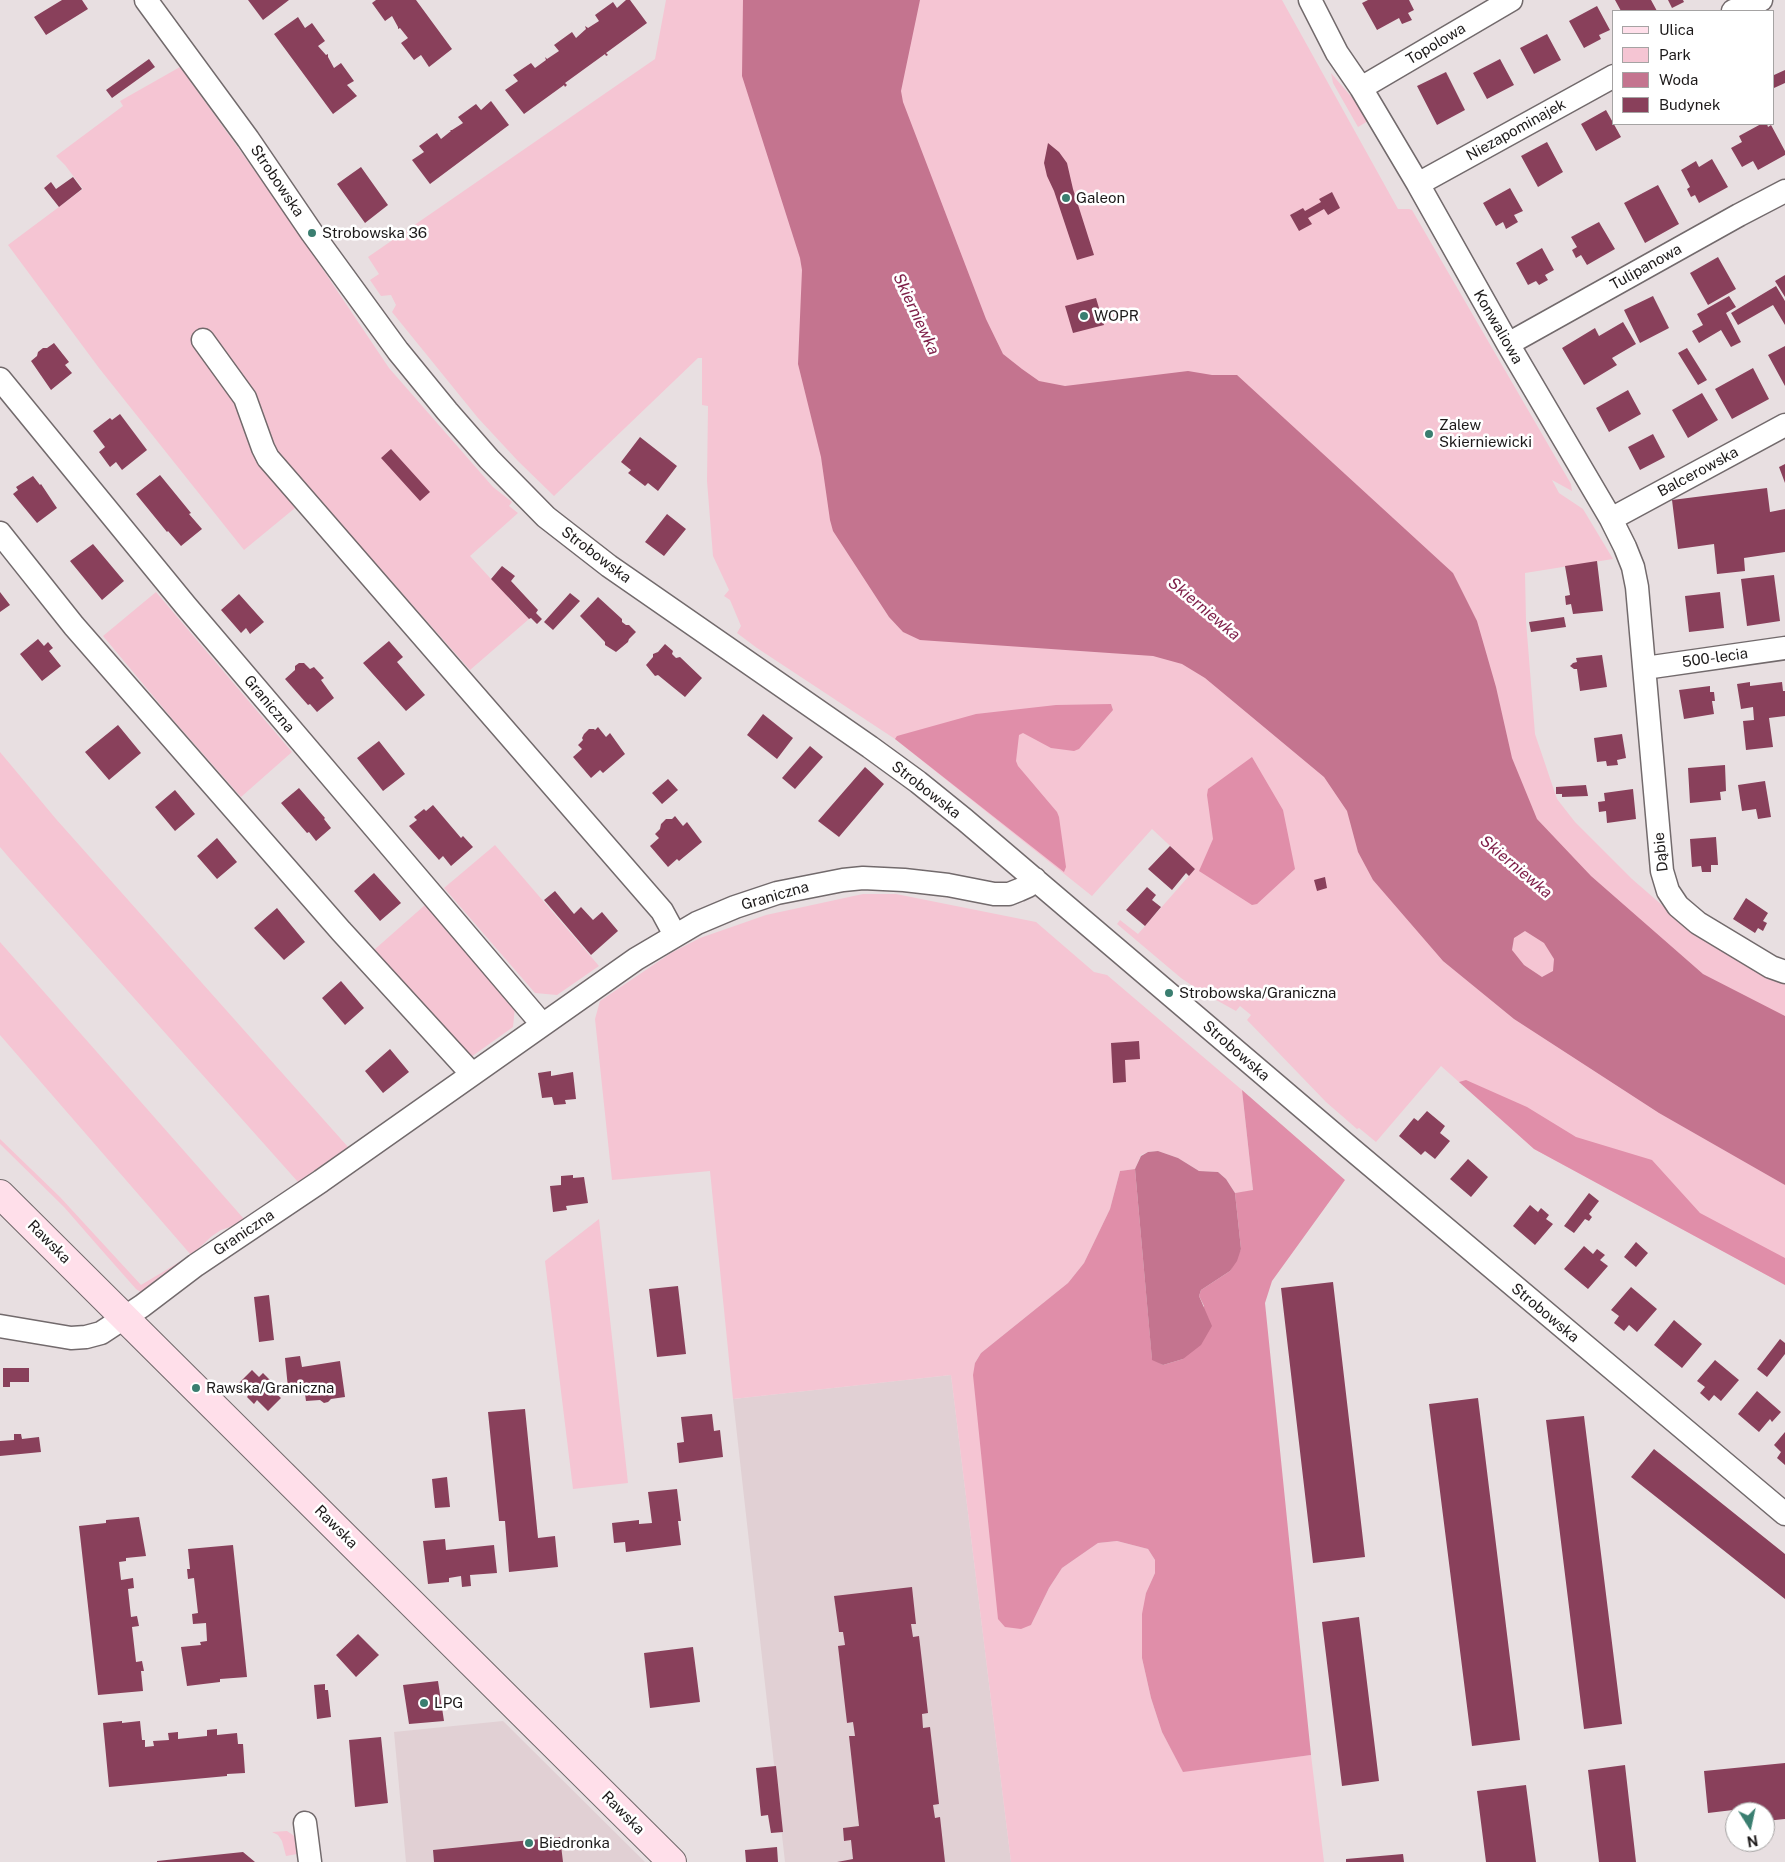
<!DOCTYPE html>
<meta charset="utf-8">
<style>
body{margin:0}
#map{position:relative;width:1785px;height:1862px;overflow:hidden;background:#e8dfe1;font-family:"Public Sans",sans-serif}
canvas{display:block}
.legend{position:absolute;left:1612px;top:10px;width:162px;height:115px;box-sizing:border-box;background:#fff;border:1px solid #a5a3a3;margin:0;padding:6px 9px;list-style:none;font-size:15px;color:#1d1a1a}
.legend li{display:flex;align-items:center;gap:10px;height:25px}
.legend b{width:25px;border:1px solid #a5a3a3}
.north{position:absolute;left:1725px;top:1802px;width:50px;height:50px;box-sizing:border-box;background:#fff;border:1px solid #a5a3a3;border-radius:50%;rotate:170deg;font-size:14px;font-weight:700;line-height:20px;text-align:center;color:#1d1a1a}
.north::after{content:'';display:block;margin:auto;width:18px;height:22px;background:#3a7e70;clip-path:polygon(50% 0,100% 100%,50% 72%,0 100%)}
</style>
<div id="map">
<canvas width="1785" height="1862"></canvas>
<ul class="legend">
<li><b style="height:6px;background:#ffdfea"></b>Ulica</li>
<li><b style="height:14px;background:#f5c5d3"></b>Park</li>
<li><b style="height:14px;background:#c4748f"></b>Woda</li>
<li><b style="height:14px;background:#89405b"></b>Budynek</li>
</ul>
<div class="north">N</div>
</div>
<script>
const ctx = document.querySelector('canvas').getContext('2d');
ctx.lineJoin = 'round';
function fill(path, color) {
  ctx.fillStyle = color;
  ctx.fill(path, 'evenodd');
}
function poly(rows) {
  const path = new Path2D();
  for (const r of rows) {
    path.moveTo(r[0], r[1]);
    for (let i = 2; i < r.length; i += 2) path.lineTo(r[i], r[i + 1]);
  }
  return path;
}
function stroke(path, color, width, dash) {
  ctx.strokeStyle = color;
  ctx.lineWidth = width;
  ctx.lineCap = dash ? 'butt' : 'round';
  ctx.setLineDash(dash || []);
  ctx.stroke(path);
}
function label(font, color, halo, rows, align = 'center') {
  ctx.font = font + ' "Public Sans",sans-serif';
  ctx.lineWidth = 5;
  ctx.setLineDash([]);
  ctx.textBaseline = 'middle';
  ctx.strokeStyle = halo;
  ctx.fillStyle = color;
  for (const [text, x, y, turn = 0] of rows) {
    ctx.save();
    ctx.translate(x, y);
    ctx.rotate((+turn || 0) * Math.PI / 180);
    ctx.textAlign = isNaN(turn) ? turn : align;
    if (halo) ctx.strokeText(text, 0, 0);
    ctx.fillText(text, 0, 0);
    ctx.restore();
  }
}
const built = poly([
 [951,1375,1011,1862,785,1862,733,1399],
 [503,1721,645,1862,406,1862,394,1732]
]);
const green = poly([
 [666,0,1282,0,1398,209,1409,209,1412,210,1571,484,1572,491,1552,480,1559,493,1583,509,1613,559,1525,573,1526,621,1535,734,1557,799,1575,822,1632,879,1677,918,1772,980,1785,984,1785,1285,1534,1149,1441,1066,1376,1142,1359,1128,1357,1129,1326,1102,1247,1020,1251,1015,1240,1006,1236,1011,1200,991,1181,978,1117,924,1120,920,1138,934,1195,869,1152,829,1092,896,895,739,757,648,737,633,741,626,730,600,724,596,729,590,713,556,707,481,708,406,702,405,702,358,698,358,554,496,518,461,478,418,392,312,396,305,391,295,381,296,370,280,379,274,368,257,655,59],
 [180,67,285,213,389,368,493,487,512,502,509,506,518,513,470,556,491,579,504,589,509,599,529,619,470,670,323,504,315,502,296,503,293,505,295,508,244,550,99,368,8,245,83,189,65,165,56,156,123,106,120,101],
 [1331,73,1360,107,1368,121,1358,127,1333,83],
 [156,592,292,752,241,797,174,721,103,636],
 [0,752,56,819,348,1147,298,1182,11,860,0,847],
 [495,845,599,966,557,995,535,993,444,888],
 [863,894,896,894,1036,922,1094,972,1107,975,1242,1090,1253,1191,1235,1193,1226,1179,1218,1172,1199,1171,1178,1158,1158,1151,1148,1152,1141,1155,1135,1169,1120,1171,1110,1209,1084,1263,1068,1283,981,1353,975,1363,1031,1625,1049,1588,1062,1568,1098,1543,1117,1541,1148,1549,1155,1560,1155,1573,1146,1593,1142,1658,1151,1698,1162,1732,1183,1771,1311,1755,1324,1862,1011,1862,951,1375,733,1399,710,1171,612,1180,595,1019,600,1001,671,953,700,938,766,915],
 [425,905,515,1007,513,1027,471,1057,374,950],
 [0,942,244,1219,233,1226,221,1230,212,1236,196,1251,195,1254,142,1293,136,1289,98,1246,64,1207,0,1144,0,1139,60,1197,141,1285,191,1255,0,1035],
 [599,1219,628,1483,573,1489,545,1261],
 [287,1831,296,1837,299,1853,297,1854,286,1856,282,1841,278,1835,272,1832]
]);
const forest = poly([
 [1111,704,1113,710,1079,749,1074,751,1051,748,1023,733,1019,735,1016,761,1018,766,1057,812,1059,817,1066,867,1064,872,895,739,897,736,976,714,1056,705],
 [1252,757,1283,810,1295,869,1257,904,1252,905,1199,871,1213,839,1207,795,1208,789],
 [1466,1080,1527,1107,1576,1137,1652,1160,1700,1213,1785,1258,1785,1285,1534,1149,1459,1082],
 [1242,1090,1345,1180,1272,1281,1265,1303,1311,1755,1183,1772,1162,1732,1151,1698,1142,1658,1142,1614,1146,1593,1155,1573,1155,1560,1148,1549,1117,1541,1098,1543,1062,1568,1049,1588,1031,1625,1021,1629,1005,1627,998,1619,973,1375,975,1363,981,1353,1068,1283,1084,1263,1110,1209,1120,1171,1135,1169,1152,1359,1163,1365,1183,1359,1204,1306,1199,1296,1201,1290,1230,1271,1241,1249,1235,1193,1253,1190]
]);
const water = poly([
 [743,0,920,0,901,91,903,102,986,319,1003,354,1022,369,1039,381,1065,386,1188,371,1212,375,1237,375,1453,573,1477,621,1496,687,1512,758,1537,819,1591,876,1703,974,1785,1016,1785,1185,1659,1113,1514,1019,1443,961,1373,880,1358,852,1347,811,1324,777,1205,678,1182,664,1153,656,920,640,903,632,889,617,833,531,830,520,821,457,798,364,802,270,800,258,742,76],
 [1525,931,1544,943,1554,959,1553,971,1542,977,1524,965,1512,950,1514,938],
 [1158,1151,1178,1158,1199,1171,1218,1172,1226,1179,1235,1193,1241,1249,1237,1261,1230,1271,1201,1290,1199,1296,1212,1326,1201,1345,1183,1359,1163,1365,1152,1360,1135,1169,1141,1156,1148,1152]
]);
const building = poly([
 [62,0,82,0,88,9,46,35,34,17],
 [248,0,289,0,263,20],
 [376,0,416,0,452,49,429,67,421,55,414,60,401,43,408,38,400,28,398,29,398,27,392,16,385,21,372,3],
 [626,0,630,0,647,23,606,53,608,55,606,56,605,54,565,83,567,85,565,87,564,85,524,114,505,90,518,81,513,75,531,63,535,68,546,60,545,57,547,59,559,51,554,45,572,32,576,38,586,29,585,26,588,28,599,21,595,15,613,2,617,8],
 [1368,0,1409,0,1414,10,1408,13,1412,20,1402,24,1399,18,1377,30,1362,3],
 [1615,0,1651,0,1657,11,1621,11],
 [1668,0,1683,0,1684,2,1672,8],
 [1597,6,1610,30,1599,35,1601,39,1584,48,1569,21],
 [298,17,305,28,312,23,325,41,318,46,326,55,328,54,328,57,334,68,341,63,354,81,347,85,357,96,333,114,274,34],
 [1547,34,1561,60,1534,74,1520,48],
 [149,59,155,67,112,98,106,90],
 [1500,59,1514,85,1487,99,1473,73],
 [1785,70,1785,83,1774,88,1774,75],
 [1446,72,1465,110,1437,125,1417,86],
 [491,101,509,125,430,184,412,160,424,152,419,146,437,133,441,139,451,131,450,130,452,130,463,123,458,117,476,104,481,110],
 [1606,110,1621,137,1596,151,1581,124],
 [1761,124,1767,124,1768,127,1771,125,1785,151,1785,155,1758,170,1753,161,1742,167,1731,148,1742,142,1739,136],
 [1547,142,1563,172,1538,187,1521,156],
 [1048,143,1059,152,1067,163,1073,189,1094,255,1077,260,1054,191,1047,176,1044,163],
 [1712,159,1728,187,1699,203,1695,195,1691,197,1687,189,1690,187,1681,170,1696,161,1699,167],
 [361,167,388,205,365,223,337,184],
 [73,177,82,189,59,207,44,188,51,182,56,189],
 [1658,185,1679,224,1645,243,1624,203],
 [1510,188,1523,211,1514,215,1518,222,1506,229,1503,222,1496,226,1483,203],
 [1332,192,1340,208,1328,215,1324,209,1308,218,1312,224,1299,231,1290,215,1303,208,1305,211,1321,202,1319,199],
 [1599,222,1615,249,1587,265,1581,255,1576,258,1572,250,1577,247,1571,237],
 [1542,248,1554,270,1545,275,1548,280,1539,285,1536,281,1528,285,1516,263],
 [1718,257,1736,289,1708,305,1690,273],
 [1785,275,1785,297,1775,281],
 [1776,286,1785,301,1785,325,1773,305,1738,325,1731,313],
 [1653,296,1669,328,1640,343,1624,310],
 [1729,296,1736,307,1726,313,1741,342,1731,347,1721,330,1699,343,1692,331,1703,325,1697,314],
 [1096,298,1104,325,1073,333,1065,306],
 [1623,322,1636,344,1612,358,1617,365,1584,385,1562,348,1595,328,1599,336],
 [54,343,69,362,65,365,72,373,51,390,31,361,37,356,38,352,43,348,47,348],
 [1785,346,1785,386,1768,355],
 [1687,348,1707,380,1698,385,1678,353],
 [1753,368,1769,399,1732,419,1715,389],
 [1628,390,1641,414,1609,432,1596,408],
 [1702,393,1718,420,1688,438,1672,410],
 [120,414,147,450,122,470,116,462,110,467,99,452,105,447,93,431,110,418,112,420],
 [1653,434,1665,457,1640,470,1628,447],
 [640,437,677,466,658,491,648,483,645,486,628,473,631,470,621,462],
 [391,449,430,492,420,501,381,458],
 [1785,464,1785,483,1779,467],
 [160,475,191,513,189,514,202,529,181,546,168,531,167,532,136,494],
 [33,476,40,485,41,484,57,508,37,523,13,494,18,490,16,487],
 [1767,488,1770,512,1785,509,1785,552,1744,558,1745,571,1717,574,1714,544,1678,549,1672,500],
 [667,514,686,529,664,556,645,542],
 [93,544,124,581,102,600,70,561],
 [1597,561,1603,611,1573,614,1571,604,1566,605,1565,596,1570,595,1565,566],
 [502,566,515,576,511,581,538,610,536,613,542,619,537,624,531,618,529,619,491,579],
 [1774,575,1780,621,1747,626,1741,579],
 [0,592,10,605,0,612],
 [1720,592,1724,628,1689,632,1685,596],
 [570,593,580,601,553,630,544,622],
 [239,594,264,622,250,634,246,628,241,633,221,610],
 [598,597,622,619,622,622,626,625,629,625,636,632,629,639,628,642,616,652,605,645,605,642,580,616],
 [1564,617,1566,627,1531,632,1529,622],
 [38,639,44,646,48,642,53,648,49,651,61,666,42,681,20,654],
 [389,641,403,657,397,662,425,695,406,711,363,663],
 [665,644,673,651,672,654,676,658,680,657,702,678,685,697,658,675,655,676,646,665,653,657,653,654,658,652],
 [1602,655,1607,687,1580,691,1577,669,1574,669,1570,666,1573,663,1577,662,1576,658],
 [299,663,304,663,310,669,314,667,324,678,321,680,334,698,317,712,310,704,308,705,285,679,295,670,295,666],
 [1750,682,1750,686,1782,682,1783,691,1785,691,1785,716,1769,718,1773,747,1746,750,1743,721,1754,720,1753,707,1741,709,1737,684],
 [1710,686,1710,692,1714,692,1715,701,1712,701,1714,714,1684,719,1679,690],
 [763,714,793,738,777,759,747,735],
 [118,725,141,753,109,780,85,752],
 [598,727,606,737,610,733,625,754,603,773,600,770,591,778,573,757,582,749,578,745,583,740,582,738,584,734,589,729,594,729,595,730],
 [1622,734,1626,758,1617,760,1618,765,1607,766,1606,761,1597,762,1594,738],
 [379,741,405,774,383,791,357,758],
 [810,746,823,757,795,789,782,778],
 [1725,765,1726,791,1720,792,1721,800,1690,803,1688,768],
 [865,767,884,784,839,837,818,821],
 [668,779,678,790,662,804,652,793],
 [1765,781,1771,817,1758,819,1756,809,1742,811,1738,785],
 [1586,785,1588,796,1562,797,1562,794,1556,794,1556,787],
 [299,788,325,818,324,819,331,828,316,841,309,832,307,833,281,803],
 [1633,789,1636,819,1607,823,1606,811,1599,812,1598,802,1605,801,1604,793],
 [175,790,195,814,175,831,155,807],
 [433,805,461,838,463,836,473,847,451,866,443,856,439,860,409,826,417,820,414,817,424,809,426,811],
 [675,816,683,826,687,822,702,842,679,861,677,859,668,867,650,846,659,838,655,834,660,829,661,824,666,819,672,819],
 [1716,837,1718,865,1711,865,1711,872,1702,872,1701,866,1692,867,1690,839],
 [217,838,237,862,217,879,197,856],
 [1170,846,1195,869,1189,876,1186,873,1172,890,1148,869],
 [374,873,401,903,380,921,354,891],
 [1325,877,1327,888,1317,891,1314,880],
 [1147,887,1156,895,1152,900,1161,907,1145,926,1126,910],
 [555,891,574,914,581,907,593,920,602,912,618,931,591,955,544,900],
 [1746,898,1768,913,1763,921,1767,923,1763,931,1758,928,1755,933,1733,919],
 [277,908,305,942,284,960,254,928],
 [341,981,364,1008,345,1025,322,998],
 [1139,1041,1140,1059,1125,1060,1126,1082,1113,1083,1111,1043],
 [390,1049,409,1072,383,1093,365,1071],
 [551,1071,551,1076,573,1072,576,1099,565,1100,566,1104,554,1105,552,1097,542,1098,538,1073],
 [1427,1111,1445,1126,1440,1133,1450,1141,1435,1159,1425,1151,1421,1155,1399,1136,1414,1118,1418,1121],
 [1468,1159,1488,1177,1471,1197,1450,1179],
 [573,1175,573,1178,584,1177,588,1203,566,1206,567,1210,553,1212,550,1186,561,1185,561,1176],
 [1589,1193,1599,1201,1589,1214,1592,1217,1589,1221,1585,1219,1574,1233,1564,1226],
 [1530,1205,1538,1212,1541,1208,1549,1215,1546,1219,1553,1224,1535,1245,1513,1226],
 [1636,1242,1648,1253,1636,1267,1624,1257],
 [1584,1246,1593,1254,1597,1249,1605,1255,1600,1260,1608,1266,1588,1289,1564,1269],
 [1333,1282,1365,1557,1313,1563,1281,1288],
 [678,1286,686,1354,657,1357,649,1289],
 [1631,1287,1657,1309,1637,1332,1629,1325,1624,1331,1614,1323,1619,1316,1611,1310],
 [269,1295,274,1340,259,1342,254,1297],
 [1674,1320,1702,1344,1682,1368,1654,1345],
 [1780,1339,1785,1343,1785,1354,1767,1377,1757,1369],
 [300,1356,302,1367,340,1361,345,1397,331,1399,328,1402,324,1403,320,1400,306,1401,304,1387,288,1388,285,1358],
 [1715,1360,1739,1380,1721,1401,1714,1395,1709,1401,1700,1393,1705,1387,1697,1381],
 [3,1368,29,1368,29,1382,10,1382,10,1387,3,1387],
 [252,1370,259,1377,263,1373,270,1380,266,1384,281,1398,268,1411,257,1400,254,1404,247,1397,250,1393,239,1383],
 [1757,1391,1781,1412,1772,1422,1770,1419,1759,1432,1738,1414],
 [1478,1398,1520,1740,1472,1746,1429,1404],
 [525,1409,538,1538,555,1536,558,1567,509,1572,505,1521,499,1521,488,1412],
 [712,1414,714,1431,720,1430,723,1457,679,1463,677,1443,684,1442,681,1417],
 [1584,1416,1622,1724,1584,1729,1546,1420],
 [1785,1432,1785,1465,1777,1458,1781,1452,1774,1445],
 [14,1434,21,1434,22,1439,39,1437,41,1452,0,1456,0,1441,14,1440],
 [1654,1449,1785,1554,1785,1599,1631,1477],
 [447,1477,450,1507,435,1508,432,1479],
 [677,1489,681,1521,678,1521,681,1545,626,1552,625,1542,614,1543,612,1523,639,1520,639,1524,652,1523,648,1492],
 [139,1517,146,1556,126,1558,126,1561,119,1562,121,1580,133,1578,134,1588,128,1589,131,1617,137,1616,139,1626,132,1627,136,1662,142,1661,144,1671,141,1671,143,1691,98,1695,79,1526,106,1523,106,1520],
 [445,1539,446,1550,494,1545,497,1573,470,1575,471,1586,462,1587,461,1576,449,1578,449,1582,428,1584,423,1541],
 [233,1545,247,1677,220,1679,220,1682,187,1686,181,1647,201,1645,200,1642,207,1641,206,1623,193,1624,192,1614,198,1613,194,1578,188,1579,187,1569,190,1569,188,1549],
 [912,1587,916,1624,911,1624,913,1637,919,1636,928,1713,922,1714,923,1728,930,1727,939,1804,933,1805,935,1818,940,1817,945,1862,837,1862,853,1859,851,1840,844,1841,843,1828,859,1826,849,1736,855,1736,853,1722,847,1723,838,1646,845,1645,843,1632,839,1632,834,1596],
 [1359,1617,1379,1781,1342,1786,1322,1622],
 [358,1634,379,1655,356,1677,336,1655],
 [693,1647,700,1702,650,1708,644,1653],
 [438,1681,444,1721,409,1724,403,1685],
 [325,1684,325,1690,328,1690,331,1717,317,1719,314,1685],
 [122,1721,122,1723,140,1721,142,1740,145,1740,145,1747,154,1746,153,1741,169,1740,168,1733,178,1732,178,1739,207,1736,207,1730,217,1729,217,1735,237,1733,238,1744,243,1744,245,1773,227,1774,227,1776,109,1787,103,1723],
 [381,1737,388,1803,355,1807,349,1740],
 [1785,1763,1785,1819,1765,1821,1765,1812,1735,1812,1734,1819,1733,1810,1708,1813,1704,1771],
 [1625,1765,1636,1862,1599,1862,1588,1770],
 [776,1766,783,1832,771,1833,768,1815,761,1816,756,1768],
 [1526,1785,1536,1862,1486,1862,1477,1791],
 [560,1837,563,1862,434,1862,433,1850],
 [777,1847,778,1862,746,1862,745,1850],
 [243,1852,255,1862,157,1862,157,1861],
 [1403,1854,1404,1862,1346,1862,1346,1859]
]);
const street = poly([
 [146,0,248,139,312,233,398,351,447,411,489,459,546,517,609,566,870,747,918,782,965,820,1349,1147,1785,1514],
 [1310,0,1337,53,1361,88,1418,184,1508,344,1611,519,1625,547,1633,567,1637,587,1662,871,1668,891,1678,906,1698,923,1771,967,1785,972],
 [1733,11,1761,0],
 [1361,88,1511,0],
 [1418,184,1614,76],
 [203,340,245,398,263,448,268,458,662,911,675,935],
 [1508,344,1739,215,1785,191],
 [0,379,186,606,542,1024],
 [1611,519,1785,425],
 [0,533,74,626,341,931,472,1074],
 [1645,668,1785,648],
 [0,1326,71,1338,86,1337,101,1333,142,1306,196,1265,321,1181,636,959,697,923,735,907,777,893,843,880,863,878,904,880,948,885,994,894,1009,894,1019,890,1028,886,1035,879],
 [305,1823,310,1862]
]);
const secondary = poly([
 [0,1194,672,1862]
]);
const markers = [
 [1066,198,5,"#3a7e70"],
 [312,233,5,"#3a7e70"],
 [1084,316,5,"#3a7e70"],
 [1429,434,5,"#3a7e70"],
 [1169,993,5,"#3a7e70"],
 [196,1388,5,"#3a7e70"],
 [424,1703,5,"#3a7e70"],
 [529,1843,5,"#3a7e70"]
];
const streetNames = [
 ["Topolowa",1436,44,-31],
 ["Niezapominajek",1516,130,-29],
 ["Strobowska",277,181,56],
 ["Tulipanowa",1646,267,-29],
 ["Konwaliowa",1498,327,60],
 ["Balcerowska",1698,472,-28],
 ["Strobowska",596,555,37],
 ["500-lecia",1715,658,-8],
 ["Graniczna",269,704,50],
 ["Strobowska",926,790,38],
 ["Dąbie",1661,852,-96],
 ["Graniczna",775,896,-16],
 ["Strobowska",1236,1051,41],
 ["Graniczna",244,1233,-34],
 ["Rawska",49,1242,45],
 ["Strobowska",1545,1313,40],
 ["Rawska",336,1527,45],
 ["Rawska",623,1813,45]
];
const poiNames = [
 ["Galeon",1076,198],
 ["Strobowska 36",322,233],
 ["WOPR",1094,316],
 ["Zalew",1439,425],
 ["Skierniewicki",1439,442],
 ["Strobowska/Graniczna",1179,993],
 ["Rawska/Graniczna",206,1388],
 ["LPG",434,1703],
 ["Biedronka",539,1843]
];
const waterNames = [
 ["Skierniewka",916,314,65],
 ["Skierniewka",1204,609,40],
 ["Skierniewka",1516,867,40]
];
fill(built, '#e1d0d4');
fill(green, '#f5c5d3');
fill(forest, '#e08ea9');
fill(water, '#c4748f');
fill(building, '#89405b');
stroke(street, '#726a6c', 25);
stroke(secondary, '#726a6c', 30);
stroke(street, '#fff', 22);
stroke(secondary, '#ffdfea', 28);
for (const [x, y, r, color] of markers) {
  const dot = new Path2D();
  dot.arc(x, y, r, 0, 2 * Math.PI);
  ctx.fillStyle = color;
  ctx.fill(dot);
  stroke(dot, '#fff', 2);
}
label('15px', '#1d1a1a', '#fff', streetNames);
label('15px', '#1d1a1a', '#fff', poiNames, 'left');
label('italic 16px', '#7e1e48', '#fff', waterNames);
</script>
